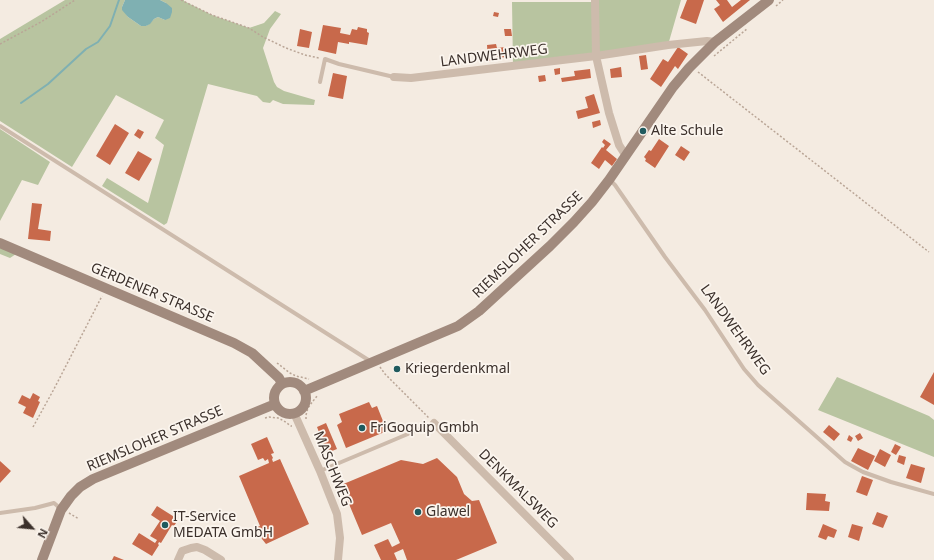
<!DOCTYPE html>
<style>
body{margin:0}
#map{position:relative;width:934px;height:560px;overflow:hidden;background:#f4ebe1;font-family:"Noto Sans",sans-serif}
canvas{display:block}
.north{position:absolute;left:12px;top:508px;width:40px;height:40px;-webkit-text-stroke:3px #fbf5ee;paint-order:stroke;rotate:117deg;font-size:11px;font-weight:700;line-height:16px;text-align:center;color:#3b302b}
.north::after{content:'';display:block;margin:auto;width:14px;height:18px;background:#3b302b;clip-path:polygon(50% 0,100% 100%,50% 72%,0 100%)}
</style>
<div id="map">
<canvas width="934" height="560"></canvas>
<div class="north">N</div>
</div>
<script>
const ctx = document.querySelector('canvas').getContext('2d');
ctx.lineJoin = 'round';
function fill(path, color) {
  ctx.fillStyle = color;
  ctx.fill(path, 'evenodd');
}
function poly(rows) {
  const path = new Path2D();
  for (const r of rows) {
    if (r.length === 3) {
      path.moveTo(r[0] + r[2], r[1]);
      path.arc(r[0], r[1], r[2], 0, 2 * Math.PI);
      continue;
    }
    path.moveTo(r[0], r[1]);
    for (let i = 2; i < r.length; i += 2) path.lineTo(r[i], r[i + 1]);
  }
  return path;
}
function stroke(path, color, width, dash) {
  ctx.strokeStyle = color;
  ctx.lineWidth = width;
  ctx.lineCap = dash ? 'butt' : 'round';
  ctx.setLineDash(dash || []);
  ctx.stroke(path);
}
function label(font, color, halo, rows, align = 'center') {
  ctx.font = font + ' "Noto Sans",sans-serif';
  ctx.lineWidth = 3.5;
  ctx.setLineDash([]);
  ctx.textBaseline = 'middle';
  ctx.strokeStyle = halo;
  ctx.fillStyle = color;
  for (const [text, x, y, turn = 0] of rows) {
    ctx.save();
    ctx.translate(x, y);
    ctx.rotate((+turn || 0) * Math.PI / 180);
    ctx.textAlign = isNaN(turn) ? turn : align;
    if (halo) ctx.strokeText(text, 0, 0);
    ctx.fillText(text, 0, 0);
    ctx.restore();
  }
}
const green = poly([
 [65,0,125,0,122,7,128,17,141,26,146,26,150,23,154,19,158,17,165,20,166,3,160,0,184,0,184,1,212,15,249,28,264,23,275,11,281,14,270,29,263,48,274,82,277,87,284,91,315,100,314,105,283,104,273,100,270,103,263,102,257,96,208,84,167,223,164,225,102,186,107,178,148,203,164,145,155,138,164,120,116,95,72,167,0,121,0,39],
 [595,0,681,0,668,45,513,66,512,2,595,2],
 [0,129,50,162,38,185,22,180,0,221],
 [0,247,16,254,10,258,0,254],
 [837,377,929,416,934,420,934,457,818,410]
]);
const water = poly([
 [125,0,160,0,166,3,172,8,172,12,170,18,165,20,158,17,154,19,150,24,146,26,141,26,128,17,122,10,122,7]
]);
const stream = poly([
 [21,103,48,84,86,49,98,42,110,26,119,0]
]);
const building = poly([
 [687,0,704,0,696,24,680,18],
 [716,0,727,0,732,7,741,0,750,0,723,22,714,9,720,5],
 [494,12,499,13,498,17,493,16],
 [323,25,341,28,340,33,350,35,352,29,357,30,358,27,367,29,367,32,369,33,367,45,349,42,349,44,338,42,336,54,318,50],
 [300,29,312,32,309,48,297,46],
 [504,29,511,29,512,36,505,36],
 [496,44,497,48,505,47,506,57,498,58,498,60,488,61,487,45],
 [678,47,688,54,678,69,675,66,661,87,650,79,663,59,668,62],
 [646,55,648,69,641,70,639,56],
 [621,67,622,77,611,78,610,69],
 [560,68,560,74,555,75,554,69],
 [590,69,591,78,562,82,561,78,575,76,574,71],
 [333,73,347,76,343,99,328,96],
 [545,75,546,81,539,82,538,76],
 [594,94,600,113,578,119,576,111,588,108,585,97],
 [600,120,601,125,593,128,592,122],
 [115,124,129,133,110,165,96,156],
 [138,129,144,132,140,139,134,135],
 [604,139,611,144,606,150,617,159,612,166,605,160,599,169,591,163,602,147,603,148,605,145,602,142],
 [659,139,669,146,655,168,645,161,646,159,644,157,649,150,651,151],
 [681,146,690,152,684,161,675,155],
 [138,151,152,159,139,181,125,173],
 [32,203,42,204,38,229,51,231,50,241,28,239],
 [934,372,934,405,920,397],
 [33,393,40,397,38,401,40,402,33,418,23,413,26,407,18,403,22,395,30,399],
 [369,402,372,408,377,406,387,431,346,448,337,425,342,422,339,414],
 [326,423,337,449,327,453,317,427],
 [829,425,840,434,834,441,823,432],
 [860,433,863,438,858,441,855,436],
 [849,435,853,438,851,442,847,440],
 [267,437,274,453,271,454,273,458,272,459,273,462,280,459,309,524,266,544,262,539,257,527,260,526,239,476,269,463,268,459,265,461,263,458,258,460,251,444],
 [895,444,901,447,896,455,891,452],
 [858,448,875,456,868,470,851,461],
 [880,449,891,455,885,467,874,461],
 [899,455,906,457,904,465,897,462],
 [437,458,457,477,464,494,472,501,479,500,497,543,456,560,407,560,403,549,394,553,397,560,381,560,374,545,388,539,392,547,400,543,391,523,362,535,341,485,401,460,423,464],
 [0,461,11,471,0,483],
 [911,464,925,468,921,483,906,478],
 [862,476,873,480,867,496,856,492],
 [807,493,826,494,825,501,830,502,829,511,806,510],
 [157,506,176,518,174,522,176,523,174,526,172,525,161,543,159,542,158,544,159,545,152,556,132,544,139,533,155,543,157,540,150,536,160,521,151,515],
 [877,512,888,516,883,528,872,524],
 [823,524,837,530,834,538,828,536,826,540,818,537],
 [852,524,863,527,859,541,848,537],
 [114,556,124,560,112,560]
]);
const path = poly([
 [181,0,212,15,249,28,263,37,286,48,305,55,319,58],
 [776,6,783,0],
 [0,44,41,22,75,0],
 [714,56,748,28],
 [698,72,929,252],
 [277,363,290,373,296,376,309,379],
 [380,367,385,374,429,418],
 [265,418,269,417,278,418,284,421,291,426,292,426],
 [306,419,306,415,308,408,313,401,318,395],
 [33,427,54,389,102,296],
 [69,513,79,519]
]);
const service = poly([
 [320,82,325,59,339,64,394,77],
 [0,126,370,361],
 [610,180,615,185,665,257,705,310,744,369,758,385,845,462,852,466,863,472,891,482,934,494],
 [320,471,434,423],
 [0,513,35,508,54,503,61,509]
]);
const minor = poly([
 [595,0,596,56,609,113,619,145,626,156],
 [394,77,411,78,596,56,668,45,707,41,715,42],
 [294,413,320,471,337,514,340,538,338,560],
 [434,423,570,560],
 [178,560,182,551,191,548,197,547,205,550,221,560]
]);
const secondary = poly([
 [0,243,234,343,252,353,279,378,282,384],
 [290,398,16],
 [304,391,458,326,479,311,550,246,574,222,592,202,609,180,673,87,689,68,715,42,769,0],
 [42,560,61,510,71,496,80,487,93,479,275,404]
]);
const markers = [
 [643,131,4,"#1f5a5e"],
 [397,369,4,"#1f5a5e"],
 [362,428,4,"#1f5a5e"],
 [418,512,4,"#1f5a5e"],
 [165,525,4,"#1f5a5e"]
];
const streetNames = [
 ["LANDWEHRWEG",494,56,-7],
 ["RIEMSLOHER STRASSE",528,245,-44],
 ["GERDENER STRASSE",152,293,23],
 ["LANDWEHRWEG",735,330,54],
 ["RIEMSLOHER STRASSE",155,439,-23],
 ["MASCHWEG",332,469,68],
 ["DENKMALSWEG",518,489,45]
];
const poiNames = [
 ["Alte Schule",651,131],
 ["Kriegerdenkmal",405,369],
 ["FriGoquip Gmbh",370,428],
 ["Glawel",426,512],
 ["IT-Service",173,517],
 ["MEDATA GmbH",173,533]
];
fill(green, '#b8c4a0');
fill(water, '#7fb0b2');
stroke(stream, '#7fb0b2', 2);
fill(building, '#c8694b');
stroke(path, '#b9a596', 1.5, [2, 2]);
stroke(service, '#cdbbac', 4);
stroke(minor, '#cdbbac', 8);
stroke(secondary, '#a18a7d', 10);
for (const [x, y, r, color] of markers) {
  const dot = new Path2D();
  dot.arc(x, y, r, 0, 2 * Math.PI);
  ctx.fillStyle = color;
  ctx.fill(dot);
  stroke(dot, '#fbf5ee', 1.5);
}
label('14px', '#3b302b', '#fbf5ee', streetNames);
label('14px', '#3b302b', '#fbf5ee', poiNames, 'left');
</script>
